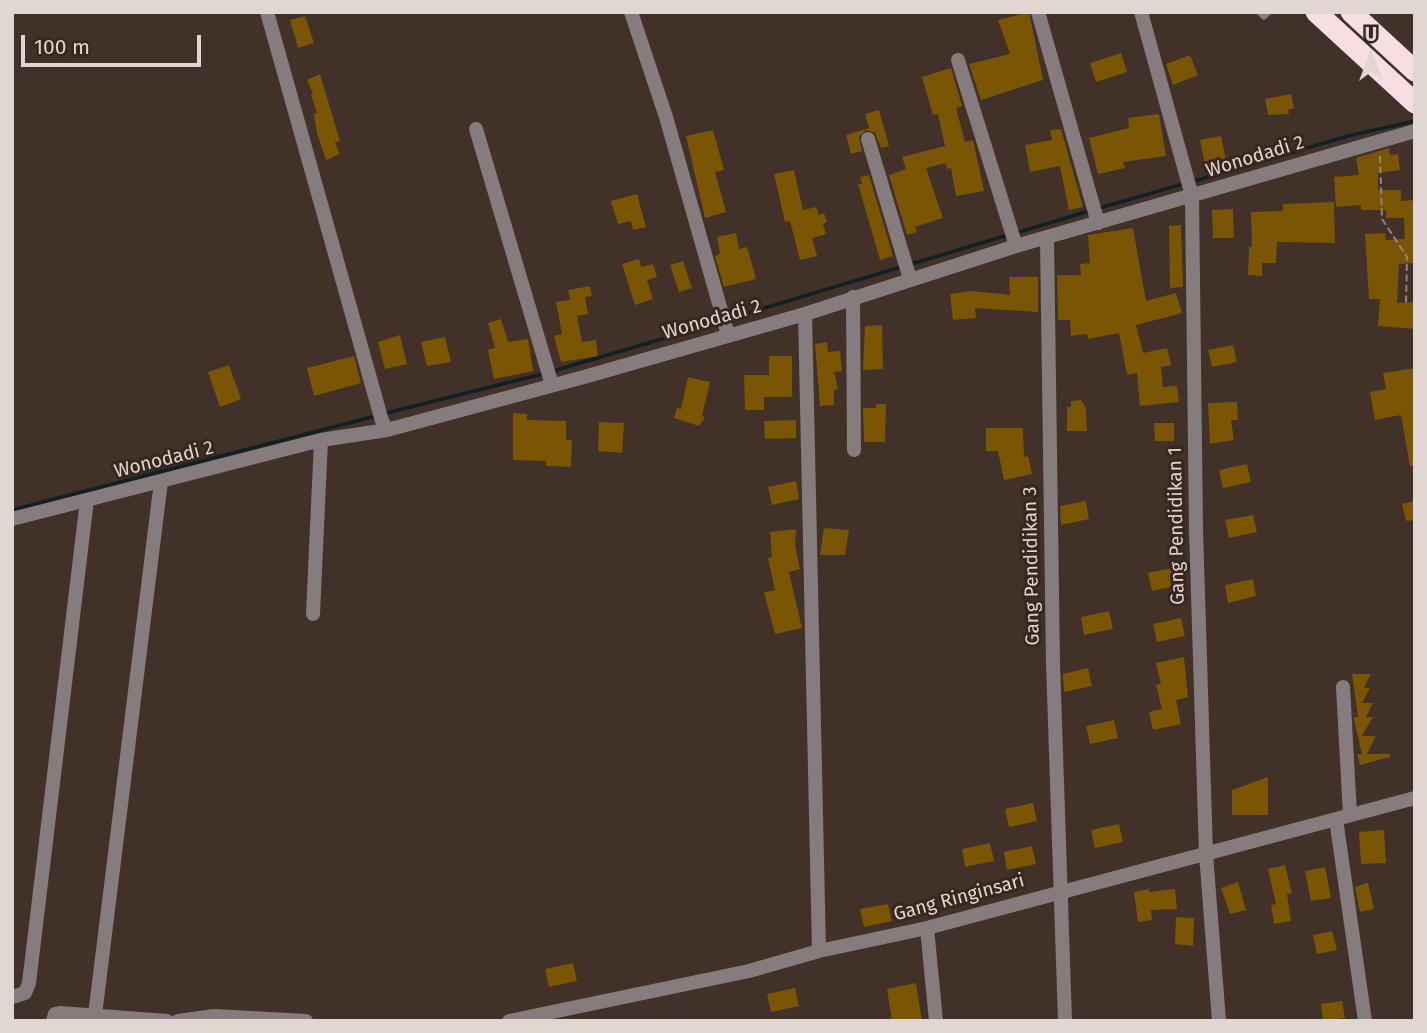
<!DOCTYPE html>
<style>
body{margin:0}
#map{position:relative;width:1427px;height:1033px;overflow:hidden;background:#413129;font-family:"Fira Sans",sans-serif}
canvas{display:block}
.frame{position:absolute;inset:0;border:14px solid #e1d6d1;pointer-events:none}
.north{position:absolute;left:1336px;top:21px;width:70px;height:70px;-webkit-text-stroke:5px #37271f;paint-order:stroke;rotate:0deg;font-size:19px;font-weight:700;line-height:28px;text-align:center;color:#e1d6d1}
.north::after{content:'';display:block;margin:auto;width:24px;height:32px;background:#e1d6d1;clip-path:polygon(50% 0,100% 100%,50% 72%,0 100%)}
.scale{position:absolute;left:21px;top:35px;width:180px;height:32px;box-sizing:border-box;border:4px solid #e1d6d1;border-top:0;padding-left:9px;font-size:21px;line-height:24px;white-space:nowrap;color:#e1d6d1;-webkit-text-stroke:5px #37271f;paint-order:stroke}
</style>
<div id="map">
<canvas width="1427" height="1033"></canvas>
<div class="frame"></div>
<div class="north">U</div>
<div class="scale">100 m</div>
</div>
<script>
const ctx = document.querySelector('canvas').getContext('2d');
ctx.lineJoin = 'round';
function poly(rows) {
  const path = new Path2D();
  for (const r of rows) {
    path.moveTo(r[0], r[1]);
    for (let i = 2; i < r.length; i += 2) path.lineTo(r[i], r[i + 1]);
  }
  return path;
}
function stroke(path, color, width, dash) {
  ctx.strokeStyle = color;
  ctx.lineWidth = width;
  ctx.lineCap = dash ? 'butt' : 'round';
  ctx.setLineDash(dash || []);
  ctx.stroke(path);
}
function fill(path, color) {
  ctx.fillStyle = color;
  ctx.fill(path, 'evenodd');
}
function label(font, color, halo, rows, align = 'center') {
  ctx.font = font + ' "Fira Sans",sans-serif';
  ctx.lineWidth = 6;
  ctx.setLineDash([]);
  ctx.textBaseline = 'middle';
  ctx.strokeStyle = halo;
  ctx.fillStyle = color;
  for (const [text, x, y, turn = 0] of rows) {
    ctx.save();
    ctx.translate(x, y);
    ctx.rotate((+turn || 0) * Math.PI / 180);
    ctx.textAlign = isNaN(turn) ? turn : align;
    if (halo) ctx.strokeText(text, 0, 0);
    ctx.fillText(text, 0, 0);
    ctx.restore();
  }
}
const stream = poly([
 [1191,182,1348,136,1415,121],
 [1096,209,1183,184],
 [1016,233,1089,211],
 [908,265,1008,235],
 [728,319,901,267],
 [553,371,720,322],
 [383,414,546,373],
 [12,510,376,416]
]);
const building = poly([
 [1029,12,1043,80,981,100,969,64,1010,54,998,20],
 [305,16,314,43,298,48,290,20],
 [1121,53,1127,72,1096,82,1090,63],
 [1190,55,1198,75,1173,85,1166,64],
 [951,68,962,106,956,108,965,142,973,140,984,191,956,196,951,168,947,169,946,163,926,168,943,218,915,227,917,232,907,235,889,175,906,169,902,157,945,146,938,114,933,115,922,77],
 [320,74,340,141,335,142,340,154,326,160,317,133,314,114,317,113,311,95,313,94,307,80],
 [1291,94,1294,108,1288,110,1289,114,1268,115,1265,99],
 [879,110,889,146,881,148,875,133,866,130,859,137,862,151,851,154,846,135,869,128,865,114],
 [1159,114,1166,156,1123,162,1125,168,1098,174,1089,138,1129,128,1128,118],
 [1061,129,1083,207,1069,210,1060,166,1030,172,1025,145,1052,140,1050,130],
 [713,130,724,170,715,172,726,212,705,218,686,136],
 [1221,136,1226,161,1205,165,1200,140],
 [1389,148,1390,155,1398,154,1400,170,1378,173,1378,190,1401,190,1401,201,1415,200,1415,263,1399,264,1397,303,1415,302,1415,329,1378,326,1380,299,1369,299,1365,234,1385,233,1386,240,1405,239,1404,218,1386,218,1386,210,1361,210,1361,205,1336,207,1334,177,1359,175,1356,158],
 [794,170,803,210,816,207,819,215,824,213,827,222,823,224,826,234,812,238,817,256,800,260,790,221,785,222,774,174],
 [869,175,893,256,880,260,858,184,862,184,860,177],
 [637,194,646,227,633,230,631,221,618,224,611,201],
 [1334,202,1335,243,1277,242,1276,263,1262,263,1262,276,1248,275,1249,247,1252,247,1251,212,1283,211,1283,204],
 [1233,209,1234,238,1213,238,1212,210],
 [1181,225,1183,287,1170,288,1169,226],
 [1133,228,1146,301,1176,293,1182,313,1136,325,1143,353,1167,348,1171,365,1161,367,1163,387,1177,386,1179,402,1140,406,1137,373,1127,375,1119,333,1088,339,1087,334,1071,336,1070,320,1058,320,1057,275,1081,275,1080,264,1090,263,1088,235],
 [736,233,739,249,747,247,756,279,724,287,715,256,720,254,717,237],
 [639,259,641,267,653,264,657,277,647,280,653,299,635,305,622,264],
 [683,261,692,288,679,292,670,265],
 [1009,277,1038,277,1038,312,975,308,976,318,953,320,950,294,973,291,1010,295],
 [590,286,592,296,585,297,588,314,577,316,582,342,596,340,598,356,561,362,554,336,562,334,556,302,570,300,568,290],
 [501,319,508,342,528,339,533,371,494,379,488,350,495,348,488,323],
 [882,325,883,369,863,370,865,326],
 [400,335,407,364,385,369,378,342],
 [445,337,451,362,427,366,421,342],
 [827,342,828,352,840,351,842,371,834,372,838,389,834,390,834,405,820,406,815,344],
 [1233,345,1237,362,1212,367,1208,350],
 [354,356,361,383,314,396,307,368],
 [769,356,792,356,792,397,764,397,764,410,745,410,744,375,769,375],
 [229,365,241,399,220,407,208,372],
 [1415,368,1415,466,1410,466,1401,415,1375,420,1370,392,1386,389,1383,373],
 [688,377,710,382,702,416,705,417,699,426,674,418,677,408,681,409],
 [1081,400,1086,408,1087,431,1067,431,1067,407,1071,407,1071,401],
 [1237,402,1238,420,1231,420,1234,440,1210,444,1208,403],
 [876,404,886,404,885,442,864,442,863,408,876,408],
 [513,413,527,414,527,420,566,421,566,440,572,440,571,467,546,466,546,461,513,460],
 [796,420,796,438,765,439,764,421],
 [599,422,624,423,622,453,598,451],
 [1154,423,1174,423,1174,441,1155,441],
 [986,428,1023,428,1024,457,1028,456,1032,474,1004,480,998,451,986,451],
 [1247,464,1251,482,1223,488,1219,470],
 [796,481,799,499,772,505,768,487],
 [1086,501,1089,519,1061,525,1060,506],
 [1415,501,1415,520,1406,521,1402,504],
 [1253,515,1257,532,1229,538,1225,520],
 [824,528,849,530,845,555,820,555],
 [796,529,795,545,800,569,789,572,802,628,775,634,764,592,775,590,768,558,772,557,770,532],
 [1177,567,1180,585,1152,591,1148,573],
 [1253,579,1256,596,1228,603,1225,585],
 [1109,611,1113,629,1084,635,1081,617],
 [1181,618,1185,636,1157,642,1153,624],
 [1184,657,1188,697,1176,700,1181,724,1153,730,1149,712,1162,709,1156,685,1161,684,1156,663],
 [1088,668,1092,686,1064,692,1063,674],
 [1352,674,1371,674,1364,688,1370,688,1362,703,1373,703,1366,717,1373,717,1362,736,1376,736,1367,754,1390,754,1390,757,1360,765,1357,754,1362,754,1354,720,1354,717,1358,717],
 [1114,720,1118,738,1090,744,1086,726],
 [1268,777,1268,815,1232,815,1232,790],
 [1033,803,1037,821,1009,827,1005,809],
 [1119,824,1123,842,1095,848,1091,830],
 [1384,830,1386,863,1361,864,1359,832],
 [990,843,994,861,965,867,962,849],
 [1032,846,1036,864,1007,870,1004,852],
 [1285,865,1292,893,1287,894,1291,921,1274,924,1271,905,1276,904,1268,869],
 [1325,867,1331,898,1311,901,1305,871],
 [1238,882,1246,910,1230,914,1221,888],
 [1368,883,1374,909,1360,912,1355,887],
 [1149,889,1149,892,1175,889,1177,909,1151,910,1152,920,1138,922,1134,892],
 [888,904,892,921,864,927,860,909],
 [1176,917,1194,918,1193,946,1175,944],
 [1332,931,1337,950,1317,954,1313,935],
 [573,963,577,981,549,987,545,969],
 [916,983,922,1021,892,1021,887,989],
 [795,988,799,1006,771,1012,767,994],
 [1342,1001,1345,1018,1323,1021,1321,1004]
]);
const path = poly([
 [1380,156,1382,219,1407,257,1406,305]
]);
const lane = poly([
 [1260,12,1264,16,1268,12]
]);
const street = poly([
 [267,12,382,421,387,430],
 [631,12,666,117,728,335],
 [1038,12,1098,223],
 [1141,12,1192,196,1196,529,1206,854,1219,1021],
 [958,60,1016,246],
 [476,129,552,385],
 [868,139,910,279],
 [1047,239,1053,663,1065,1021],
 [853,297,854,450],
 [805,314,819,951],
 [12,519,321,440,387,430,584,377,805,314,1016,246,1415,131],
 [313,614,321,440],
 [1343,687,1350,815],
 [1336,819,1365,1021],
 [927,928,936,1021],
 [12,997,25,993,29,983,87,500],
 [95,1015,161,481],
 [53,1021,55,1014,60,1013,167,1021],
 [178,1021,214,1016,306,1021],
 [509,1021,749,971,819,951,927,928,1415,798]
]);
const highway = poly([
 [1316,12,1415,103],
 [1351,12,1415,71]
]);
const streetNames = [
 ["Wonodadi 2",1255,157,-17],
 ["Wonodadi 2",712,320,-16],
 ["Wonodadi 2",164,460,-14],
 ["Gang Pendidikan 1",1177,526,-91],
 ["Gang Pendidikan 3",1032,566,-91],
 ["Gang Ringinsari",959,898,-15]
];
stroke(stream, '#0f2125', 3.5);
fill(building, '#7a5503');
stroke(path, '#91837d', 2, [7, 3.5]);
stroke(lane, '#867c7e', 7);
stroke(street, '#867c7e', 14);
stroke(highway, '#f7dee2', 21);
label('19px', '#e1d6d1', '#37271f', streetNames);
</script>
